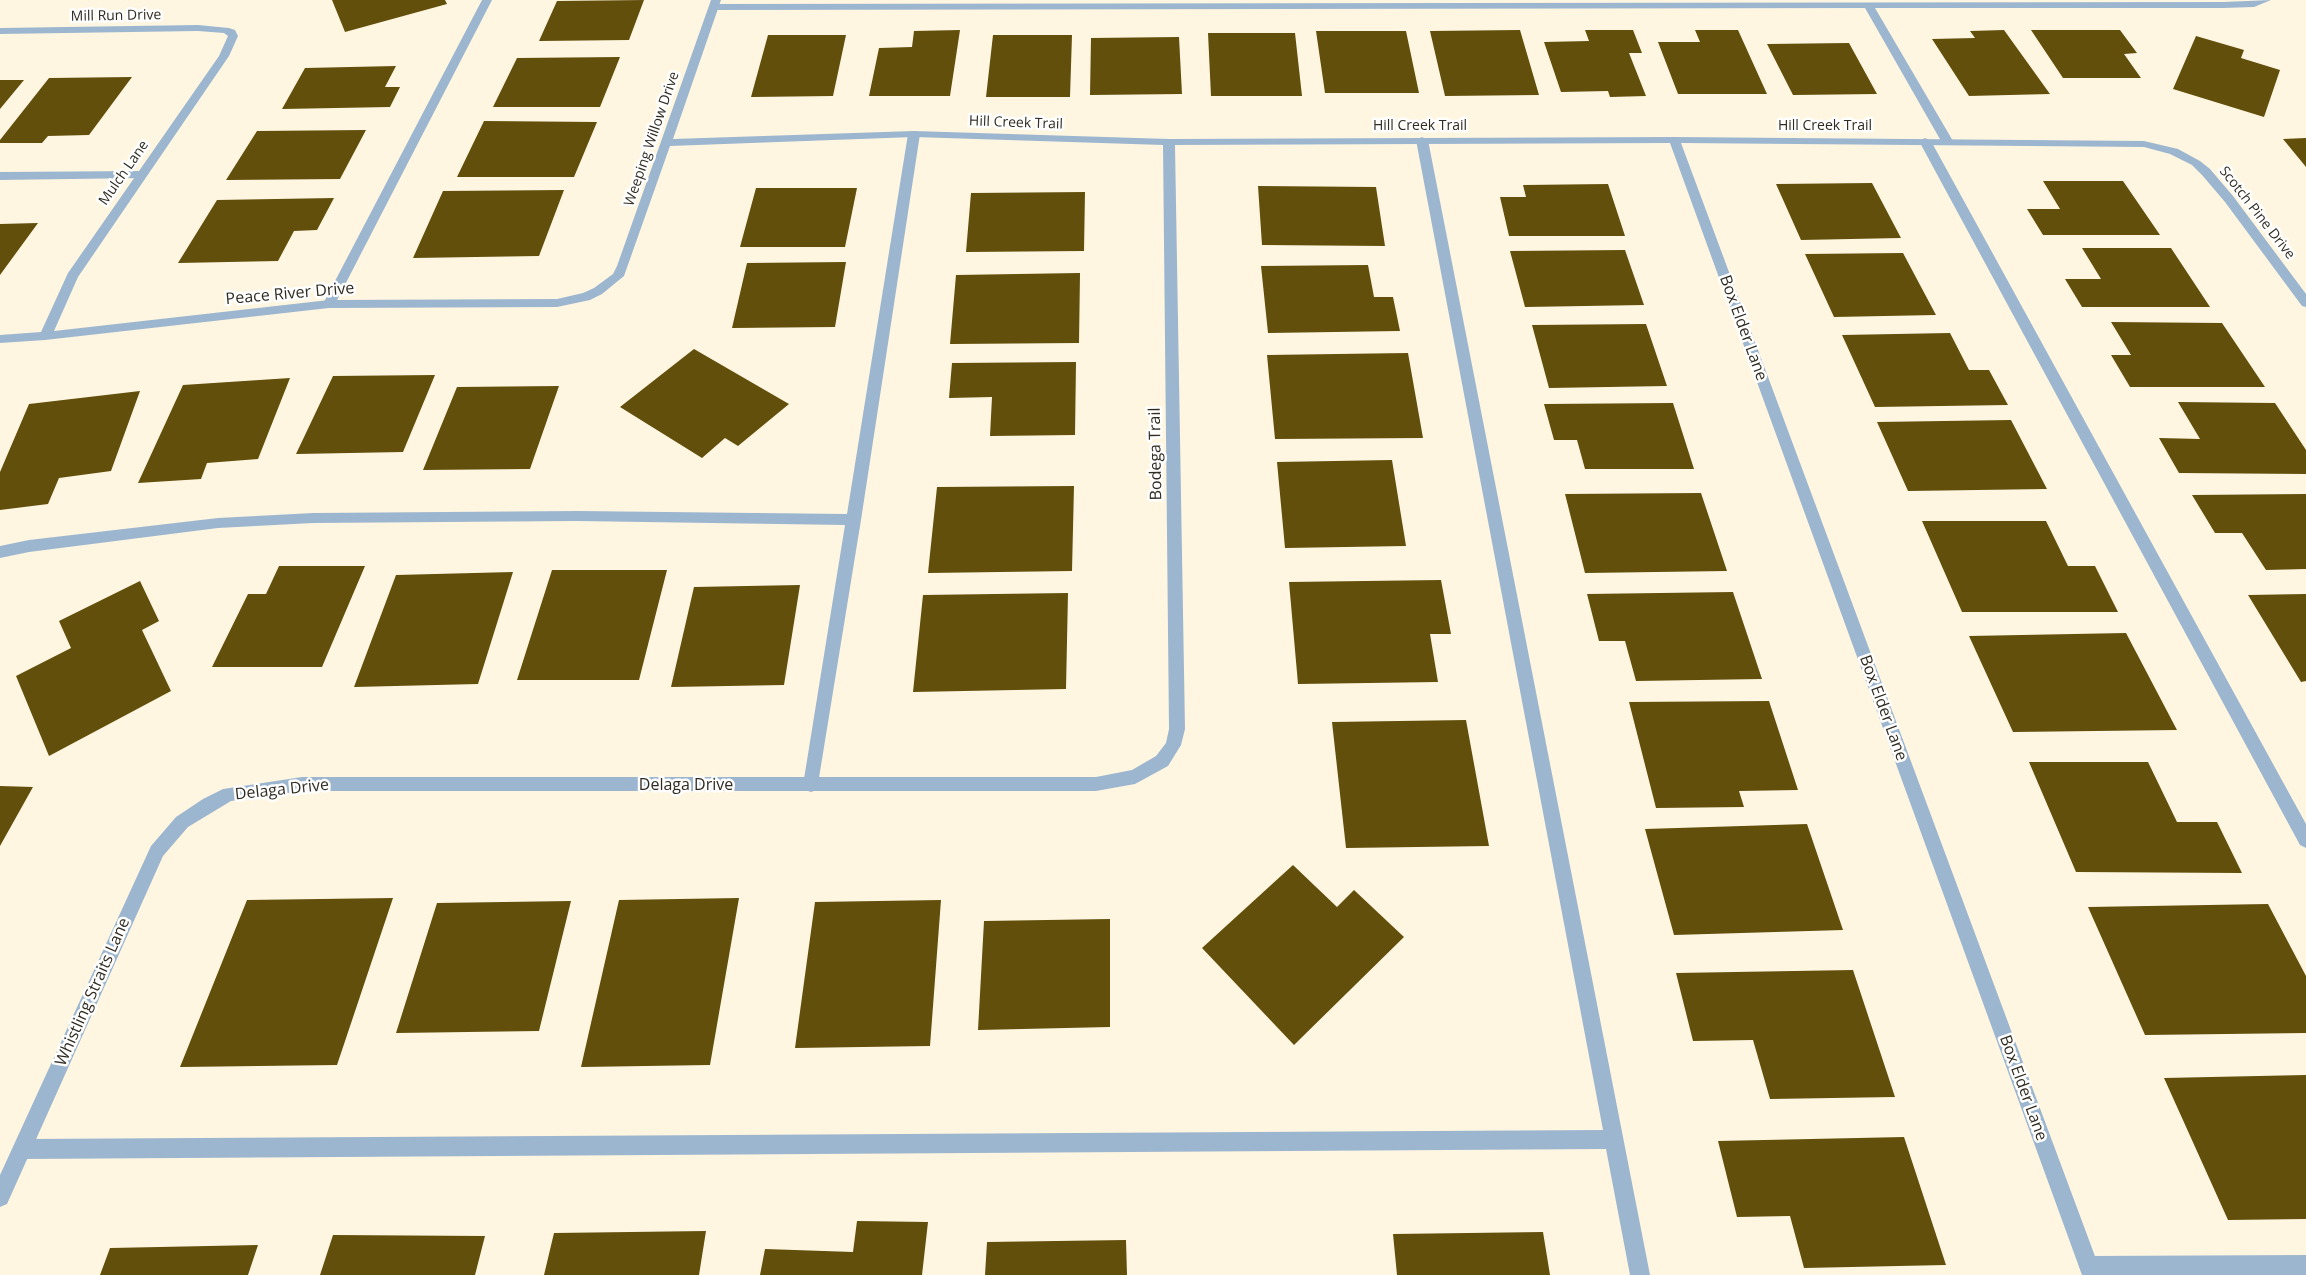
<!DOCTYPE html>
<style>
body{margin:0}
canvas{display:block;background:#fef6e0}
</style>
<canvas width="2306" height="1275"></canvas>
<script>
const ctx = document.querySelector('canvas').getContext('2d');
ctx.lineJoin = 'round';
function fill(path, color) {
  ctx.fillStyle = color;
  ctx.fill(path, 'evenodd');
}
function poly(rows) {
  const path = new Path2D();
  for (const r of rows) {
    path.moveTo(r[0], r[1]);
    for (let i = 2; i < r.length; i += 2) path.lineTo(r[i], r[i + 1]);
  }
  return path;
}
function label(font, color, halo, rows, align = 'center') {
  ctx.font = font + ' "Open Sans",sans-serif';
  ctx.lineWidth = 5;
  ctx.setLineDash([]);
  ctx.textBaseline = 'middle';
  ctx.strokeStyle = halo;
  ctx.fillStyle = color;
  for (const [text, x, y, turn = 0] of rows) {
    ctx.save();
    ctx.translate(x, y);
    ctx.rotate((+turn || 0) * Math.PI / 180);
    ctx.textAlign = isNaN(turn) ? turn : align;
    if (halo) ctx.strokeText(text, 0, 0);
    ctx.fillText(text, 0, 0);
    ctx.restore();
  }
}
const building = poly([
 [332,0,445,0,447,4,345,32],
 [644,0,629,40,539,41,557,1],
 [960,30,950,96,869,96,879,48,912,47,914,31],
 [1520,30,1539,95,1445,96,1430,31],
 [1585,30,1633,30,1642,53,1629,53,1646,96,1610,97,1608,91,1561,92,1544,42,1589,41],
 [1695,30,1738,30,1767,94,1678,94,1658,42,1700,42],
 [2004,30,2050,94,1969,96,1932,39,1975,38,1970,31],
 [2031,30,2120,30,2137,53,2124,54,2141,78,2063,78],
 [1316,31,1406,31,1419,93,1325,93],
 [1208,33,1295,33,1302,96,1211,96],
 [768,35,846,35,833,96,751,97],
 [993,35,1072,35,1070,97,986,97],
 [2196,36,2244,50,2241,58,2280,70,2264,117,2173,89],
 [1179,37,1182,94,1090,95,1091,38],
 [1849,43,1877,94,1793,95,1767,44],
 [620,57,600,107,493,107,517,58],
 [396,66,385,87,400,87,390,107,282,109,305,68],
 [132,77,89,135,48,136,42,143,0,143,0,140,49,78],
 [0,80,24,80,0,109],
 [484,121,597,122,574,177,457,177],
 [366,130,340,179,226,180,257,131],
 [2306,138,2306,167,2283,139],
 [2043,181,2123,181,2160,235,2043,235,2027,209,2060,209],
 [1872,183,1901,238,1801,240,1776,184],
 [1608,184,1625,236,1509,236,1500,197,1526,197,1523,185],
 [1258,186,1376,187,1385,246,1262,245],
 [756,188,857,188,845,247,740,247],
 [564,190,539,256,413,258,443,191],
 [1085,192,1084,251,966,252,971,193],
 [334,198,317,230,294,231,278,261,178,263,217,200],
 [38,223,0,275,0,224],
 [2082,248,2171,248,2210,307,2082,307,2065,279,2101,279],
 [1625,250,1644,305,1525,307,1510,251],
 [1903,253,1936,315,1834,317,1805,254],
 [846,262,835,327,732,328,747,263],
 [1368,265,1374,297,1393,297,1400,331,1268,333,1261,266],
 [1080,273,1079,343,950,344,956,275],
 [2111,322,2222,323,2265,387,2130,387,2111,355,2131,355],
 [1646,324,1667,386,1549,388,1532,325],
 [1950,333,1969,370,1989,370,2008,405,1875,407,1842,335],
 [694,349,789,404,738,446,725,438,702,458,620,407],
 [1408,353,1423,438,1275,439,1267,355],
 [1076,362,1075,435,990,436,992,397,949,398,952,363],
 [435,375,403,452,296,454,333,376],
 [290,378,258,459,207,463,201,479,138,483,183,385],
 [559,386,530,469,423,470,457,387],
 [140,391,111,471,59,478,48,504,0,510,0,472,29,404],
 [2178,402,2275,403,2306,450,2306,474,2179,473,2159,438,2200,439],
 [1673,403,1694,469,1585,469,1577,440,1554,440,1544,404],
 [2011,420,2047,489,1908,491,1877,422],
 [1392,460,1406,546,1285,548,1277,462],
 [1074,486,1072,571,928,573,937,487],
 [1701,493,1727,571,1585,573,1565,494],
 [2306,494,2306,569,2266,570,2242,533,2215,533,2192,495],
 [1922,521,2046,521,2068,566,2095,566,2118,612,1962,612],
 [279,566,365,566,322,667,212,667,248,594,266,594],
 [552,570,667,570,639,680,517,680],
 [513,572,478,684,354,687,396,575],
 [1441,580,1451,634,1430,634,1438,682,1298,684,1289,582],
 [140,581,159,621,142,630,171,691,49,756,16,676,71,648,59,621],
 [800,585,784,685,671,687,694,587],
 [1733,592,1762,679,1636,681,1625,641,1599,641,1587,594],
 [1068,593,1066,689,913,692,923,595],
 [2306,594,2306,681,2301,682,2248,595],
 [2126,633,2177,730,2013,732,1969,636],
 [1769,701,1798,790,1739,791,1744,807,1656,808,1629,702],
 [1466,720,1489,846,1346,848,1332,722],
 [2029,762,2148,762,2177,822,2217,822,2242,873,2076,872],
 [0,786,33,787,0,846],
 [1807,824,1843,930,1674,935,1645,829],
 [1293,865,1337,907,1354,890,1404,937,1294,1045,1202,948],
 [393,898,337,1065,180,1067,247,900],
 [739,898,710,1065,581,1067,619,900],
 [941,900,930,1046,795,1048,815,902],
 [571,901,539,1031,396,1033,437,903],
 [2268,904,2306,976,2306,1033,2145,1035,2088,907],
 [1110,919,1110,1027,978,1030,984,921],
 [1853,970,1895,1097,1770,1099,1753,1040,1693,1041,1676,973],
 [2306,1075,2306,1219,2228,1220,2164,1078],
 [1904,1137,1946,1265,1804,1268,1790,1216,1737,1217,1718,1141],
 [857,1221,928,1222,922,1275,760,1275,765,1249,853,1252],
 [706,1231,699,1275,544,1275,554,1233],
 [1543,1232,1550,1275,1397,1275,1393,1234],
 [333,1235,485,1236,475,1275,320,1275],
 [1126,1240,1127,1275,985,1275,987,1242],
 [258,1245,248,1275,100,1275,110,1248]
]);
const lane = poly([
 [482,0,492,0,335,304,333,307,325,307,323,304,482,0],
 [2271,0,2254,7,2223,8,1875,8,1953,141,1947,144,1941,141,1865,8,714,10,709,7,714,4,2223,2,2271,0],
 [914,131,920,134,861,520,817,790,811,792,805,790,803,785,845,525,577,521,313,523,218,528,29,552,0,558,0,546,29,540,218,518,313,513,577,511,847,514,908,134,914,131],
 [1422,137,1428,140,1650,1275,1630,1275,1606,1149,23,1159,16,1156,13,1149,16,1142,23,1139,1603,1130,1416,140,1422,137],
 [1925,138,1931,141,2306,824,2306,848,2300,845,1919,141,1925,138],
 [140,171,144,172,146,175,144,178,0,180,0,172,140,171],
 [2306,1255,2306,1275,2087,1275,2082,1273,2079,1266,2082,1259,2089,1256,2306,1255]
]);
const street = poly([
 [711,0,721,0,673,139,914,131,1169,139,1674,137,2144,141,2178,149,2200,161,2210,169,2233,196,2306,294,2306,307,2302,306,2225,202,2202,175,2192,165,2170,154,2144,147,1681,143,2102,1275,2082,1275,1670,143,1175,145,1185,729,1181,745,1168,766,1135,784,1096,791,302,791,231,801,188,827,163,856,7,1204,0,1207,0,1175,151,846,176,817,203,799,223,789,302,777,1096,777,1132,770,1156,756,1166,743,1169,729,1163,145,914,137,670,146,624,276,602,294,590,300,557,307,329,308,45,340,0,343,0,335,41,332,68,273,219,56,228,36,224,33,198,31,0,34,0,28,198,25,229,28,235,30,238,36,229,56,78,277,54,331,329,300,557,299,583,293,594,288,613,274,617,266,711,0]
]);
const farStreetnames = [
 ["Mill Run Drive",116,16,-1],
 ["Hill Creek Trail",1016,123,2],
 ["Hill Creek Trail",1420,126],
 ["Hill Creek Trail",1825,126],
 ["Weeping Willow Drive",652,139,-71],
 ["Mulch Lane",124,173,-55],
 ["Scotch Pine Drive",2257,213,52]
];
const streetNames = [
 ["Peace River Drive",290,294,-5],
 ["Box Elder Lane",1743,328,70],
 ["Bodega Trail",1156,454,-91],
 ["Box Elder Lane",1883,708,70],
 ["Delaga Drive",686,785],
 ["Delaga Drive",282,790,-6],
 ["Whistling Straits Lane",93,992,-66],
 ["Box Elder Lane",2023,1088,70]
];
fill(building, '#634f0c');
fill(lane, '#9db6d0');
fill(street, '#9db6d0');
label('14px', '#302c22', '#fff', farStreetnames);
label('16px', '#302c22', '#fff', streetNames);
</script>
